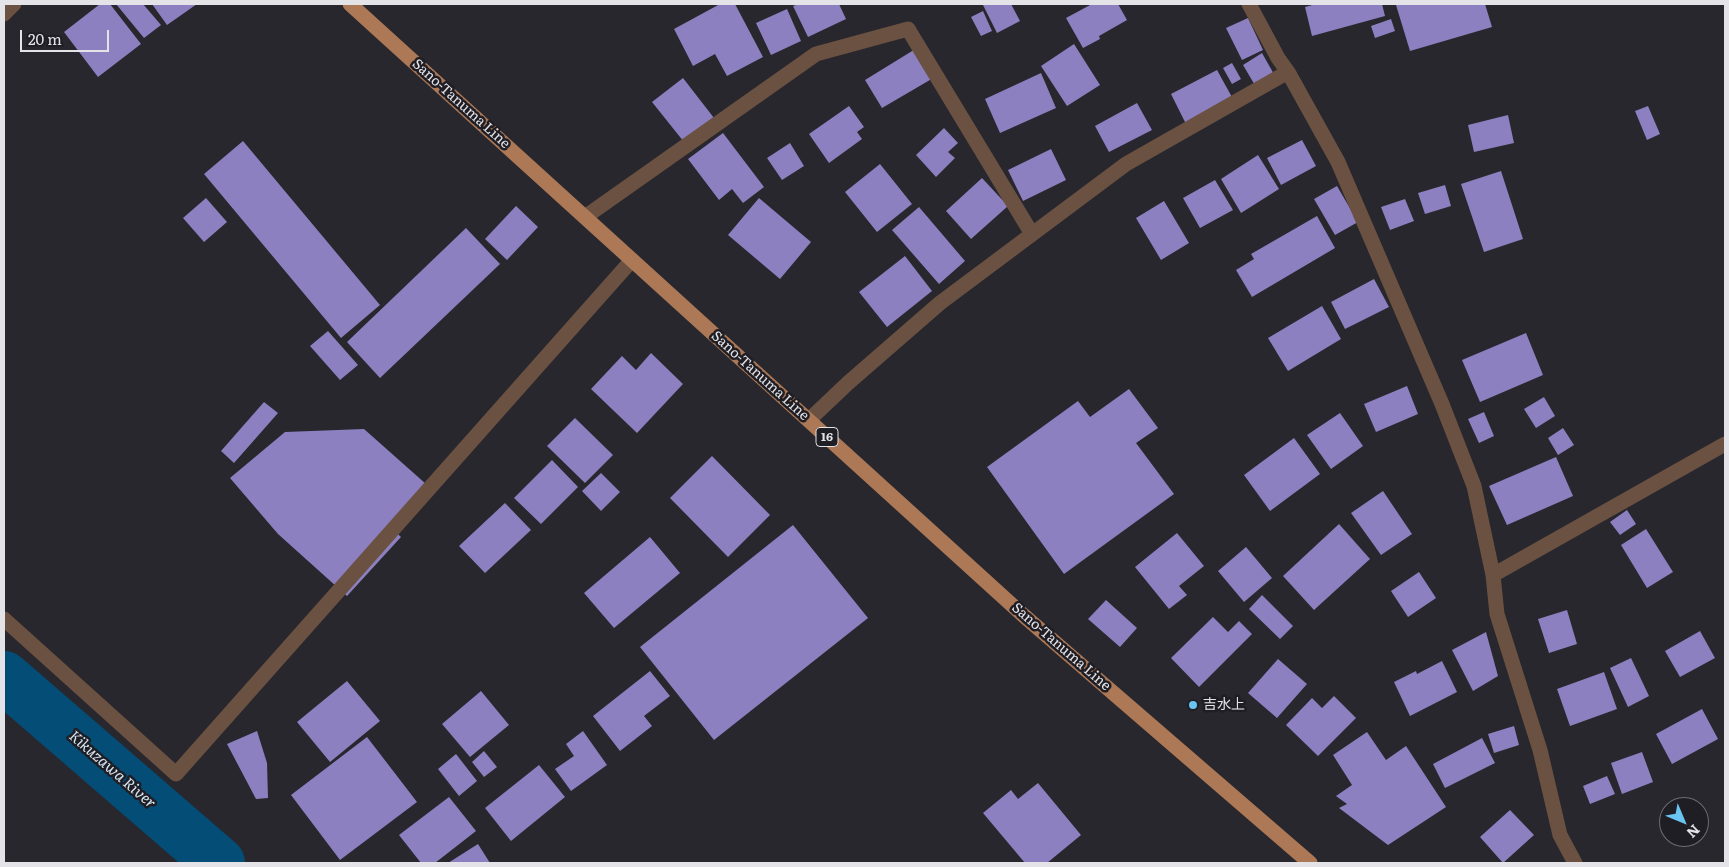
<!DOCTYPE html>
<meta charset="utf-8">
<style>
body{margin:0}
#map{position:relative;width:1729px;height:867px;overflow:hidden;background:#28272e;font-family:Literata,serif}
canvas{display:block}
.frame{position:absolute;inset:0;border:5px solid #e4e3e8;pointer-events:none}
.north{position:absolute;left:1659px;top:797px;width:50px;height:50px;box-sizing:border-box;background:#1f1e24;border:1px solid #6e6d72;border-radius:50%;rotate:135deg;font-size:14px;font-weight:700;line-height:20px;text-align:center;color:#e4e3e8}
.north::after{content:'';display:block;margin:auto;width:18px;height:22px;background:#69c4f1;clip-path:polygon(50% 0,100% 100%,50% 72%,0 100%)}
.scale{position:absolute;left:20px;top:30px;width:89px;height:22px;box-sizing:border-box;border:2px solid #e4e3e8;border-top:0;padding-left:6px;font-size:15px;line-height:18px;white-space:nowrap;color:#e4e3e8;-webkit-text-stroke:4px #1f1e24;paint-order:stroke}
</style>
<div id="map">
<canvas width="1729" height="867"></canvas>
<div class="frame"></div>
<div class="north">N</div>
<div class="scale">20 m</div>
</div>
<script>
const ctx = document.querySelector('canvas').getContext('2d');
ctx.lineJoin = 'round';
function poly(rows) {
  const path = new Path2D();
  for (const r of rows) {
    path.moveTo(r[0], r[1]);
    for (let i = 2; i < r.length; i += 2) path.lineTo(r[i], r[i + 1]);
  }
  return path;
}
function stroke(path, color, width, dash) {
  ctx.strokeStyle = color;
  ctx.lineWidth = width;
  ctx.lineCap = dash ? 'butt' : 'round';
  ctx.setLineDash(dash || []);
  ctx.stroke(path);
}
function fill(path, color) {
  ctx.fillStyle = color;
  ctx.fill(path, 'evenodd');
}
function label(font, color, halo, rows, align = 'center') {
  ctx.font = font + ' Literata,"Noto Sans JP",serif';
  ctx.lineWidth = 5;
  ctx.setLineDash([]);
  ctx.textBaseline = 'middle';
  ctx.strokeStyle = halo;
  ctx.fillStyle = color;
  for (const [text, x, y, turn = 0] of rows) {
    ctx.save();
    ctx.translate(x, y);
    ctx.rotate((+turn || 0) * Math.PI / 180);
    ctx.textAlign = isNaN(turn) ? turn : align;
    if (halo) ctx.strokeText(text, 0, 0);
    ctx.fillText(text, 0, 0);
    ctx.restore();
  }
}
const river = poly([
 [4,677,219,863]
]);
const building = poly([
 [100,4,110,4,141,44,98,77,64,32],
 [116,4,143,4,161,25,144,38],
 [152,4,197,4,167,25],
 [720,4,735,4,763,57,727,76,715,54,693,66,674,29],
 [799,4,839,4,846,19,808,37,793,6],
 [985,4,1011,4,1020,21,997,33,983,5],
 [1092,4,1118,4,1127,20,1099,36,1100,39,1083,48,1066,18],
 [1316,4,1382,4,1385,16,1312,36,1305,7],
 [1399,4,1485,4,1492,27,1410,51,1396,5],
 [787,9,801,41,771,55,756,23],
 [983,11,992,31,981,36,971,17],
 [1248,18,1263,50,1242,60,1226,28],
 [1391,19,1395,31,1375,38,1371,26],
 [1074,44,1100,85,1067,106,1041,66],
 [917,48,935,77,882,108,865,80],
 [1262,53,1275,76,1256,87,1243,65],
 [1232,63,1241,79,1232,84,1223,68],
 [1217,70,1233,99,1186,124,1171,94],
 [1041,73,1056,108,1000,133,985,99],
 [683,78,714,118,684,142,652,102],
 [1137,103,1152,130,1109,152,1095,126],
 [849,106,864,127,857,132,862,139,829,163,809,134],
 [1648,106,1660,134,1647,140,1635,111],
 [1508,115,1514,143,1474,152,1468,125],
 [944,128,958,143,948,152,955,158,936,177,916,155],
 [723,133,764,187,743,203,732,189,719,200,688,159],
 [1302,140,1316,166,1281,185,1267,158],
 [243,141,380,305,341,338,204,174],
 [790,143,804,166,782,180,767,158],
 [1051,149,1066,180,1023,201,1008,170],
 [1258,155,1279,189,1241,213,1221,179],
 [880,164,912,204,877,232,845,192],
 [1501,171,1523,239,1484,252,1461,184],
 [982,178,1008,206,971,239,946,211],
 [1215,180,1233,210,1200,228,1183,198],
 [1445,185,1451,206,1425,214,1418,193],
 [1337,186,1358,222,1335,235,1314,199],
 [206,198,227,222,204,242,183,218],
 [759,198,811,242,780,279,728,235],
 [1405,199,1414,221,1390,230,1381,207],
 [1164,201,1189,243,1161,260,1136,218],
 [516,206,538,227,507,260,485,239],
 [919,207,965,261,939,284,892,230],
 [1317,216,1335,248,1252,297,1236,270,1254,259,1251,254],
 [466,228,500,264,380,378,347,342],
 [905,256,932,291,887,327,859,292],
 [1374,279,1389,307,1345,329,1331,302],
 [1322,306,1341,339,1288,371,1268,338],
 [328,331,358,365,340,380,310,346],
 [1526,333,1543,375,1480,402,1462,360],
 [651,353,683,384,637,433,591,389,622,356,636,370],
 [1407,386,1418,414,1376,432,1364,404],
 [1129,389,1158,428,1136,443,1174,494,1064,574,987,467,1078,401,1090,417],
 [1544,397,1555,416,1536,428,1524,409],
 [264,402,278,413,234,463,221,451],
 [1484,412,1494,436,1479,443,1468,419],
 [1340,413,1363,446,1331,469,1307,435],
 [575,418,613,455,585,483,547,446],
 [1563,428,1574,445,1558,455,1548,438],
 [364,429,426,484,389,526,401,537,347,596,278,534,230,478,285,432],
 [1294,438,1320,474,1270,511,1244,475],
 [712,456,770,515,728,557,670,498],
 [1556,457,1573,496,1507,525,1489,486],
 [552,460,578,487,541,524,514,498],
 [601,473,620,492,601,511,582,491],
 [1383,491,1412,534,1381,555,1351,513],
 [505,503,531,530,485,573,459,546],
 [1627,510,1636,524,1620,535,1610,522],
 [1339,524,1370,559,1314,610,1283,576],
 [793,525,868,618,714,740,640,647],
 [1646,529,1673,572,1647,588,1621,545],
 [1177,533,1204,566,1179,586,1187,595,1169,609,1135,567],
 [650,537,680,573,614,628,584,593],
 [1246,547,1272,578,1244,602,1218,571],
 [1419,572,1436,598,1408,617,1391,591],
 [1262,595,1293,626,1280,639,1249,609],
 [1106,600,1137,628,1120,647,1088,619],
 [1567,610,1577,644,1549,653,1538,619],
 [1213,617,1228,632,1239,621,1252,634,1199,687,1171,658],
 [1700,631,1715,658,1680,677,1665,651],
 [1486,632,1498,676,1473,691,1452,650],
 [1631,658,1649,696,1628,707,1610,668],
 [1278,659,1307,684,1277,718,1248,693],
 [1442,661,1457,692,1410,716,1394,682,1416,671,1417,674],
 [650,671,670,696,644,716,652,726,620,751,593,716],
 [1604,672,1617,709,1570,726,1557,689],
 [347,681,380,721,330,762,297,722],
 [481,691,509,725,470,757,442,724],
 [1334,696,1356,718,1318,756,1286,725,1312,698,1322,708],
 [1702,709,1718,739,1672,764,1656,734],
 [1514,726,1519,745,1494,753,1488,734],
 [257,731,267,763,268,798,256,799,227,744],
 [583,731,607,765,571,791,555,769,574,756,566,744],
 [1367,732,1386,760,1406,746,1446,807,1388,845,1339,808,1347,804,1336,796,1352,785,1333,755],
 [367,737,417,802,340,860,291,795],
 [1482,738,1495,763,1445,788,1433,764],
 [484,751,497,767,484,777,472,762],
 [1642,752,1653,782,1622,794,1611,763],
 [456,754,477,781,459,796,438,769],
 [539,765,565,797,511,841,485,808],
 [1607,776,1615,794,1590,804,1583,786],
 [1038,783,1081,835,1047,863,1025,863,983,813,1011,790,1018,799],
 [449,797,476,831,435,863,421,863,399,835],
 [1510,810,1534,835,1503,863,1480,837],
 [478,844,490,863,448,863]
]);
const minor = poly([
 [1249,4,1278,58,1288,72,1338,162,1442,404,1474,486,1493,575,1497,614,1540,750,1560,835,1575,863],
 [4,14,14,4],
 [585,217,816,54,908,29,1032,234],
 [809,420,848,383,940,303,1126,164,1288,72],
 [1493,575,1725,444],
 [4,619,176,774,632,260]
]);
const primary = poly([
 [350,4,1023,615,1310,863]
]);
const markers = [
 [1193,705,5,"#69c4f1"]
];
const shields = [
 [827,437,22]
];
const shieldNames = [
 ["16",827,437]
];
const streetNames = [
 ["Sano-Tanuma Line",461,104,42],
 ["Sano-Tanuma Line",760,376,42],
 ["Sano-Tanuma Line",1061,647,41]
];
const poiNames = [
 ["吉水上",1203,705]
];
const waterNames = [
 ["Kikuzawa River",112,770,41]
];
stroke(river, '#034d77', 52);
fill(building, '#8c80c0');
stroke(minor, '#6b5141', 15);
stroke(primary, '#ac7856', 15);
for (const [x, y, r, color] of markers) {
  const dot = new Path2D();
  dot.arc(x, y, r, 0, 2 * Math.PI);
  ctx.fillStyle = color;
  ctx.fill(dot);
  stroke(dot, '#1f1e24', 2);
}
for (const [x, y, w] of shields) {
  const box = new Path2D();
  box.roundRect(x - w / 2, y - 9.5, w, 19, 4);
  ctx.fillStyle = '#1f1e24';
  ctx.fill(box);
  stroke(box, '#e4e3e8', 1);
}
label('bold 12px', '#e4e3e8', null, shieldNames);
label('14px', '#e4e3e8', '#1f1e24', streetNames);
label('14px', '#e4e3e8', '#1f1e24', poiNames, 'left');
label('italic 15px', '#d7e7f4', '#1f1e24', waterNames);
</script>
